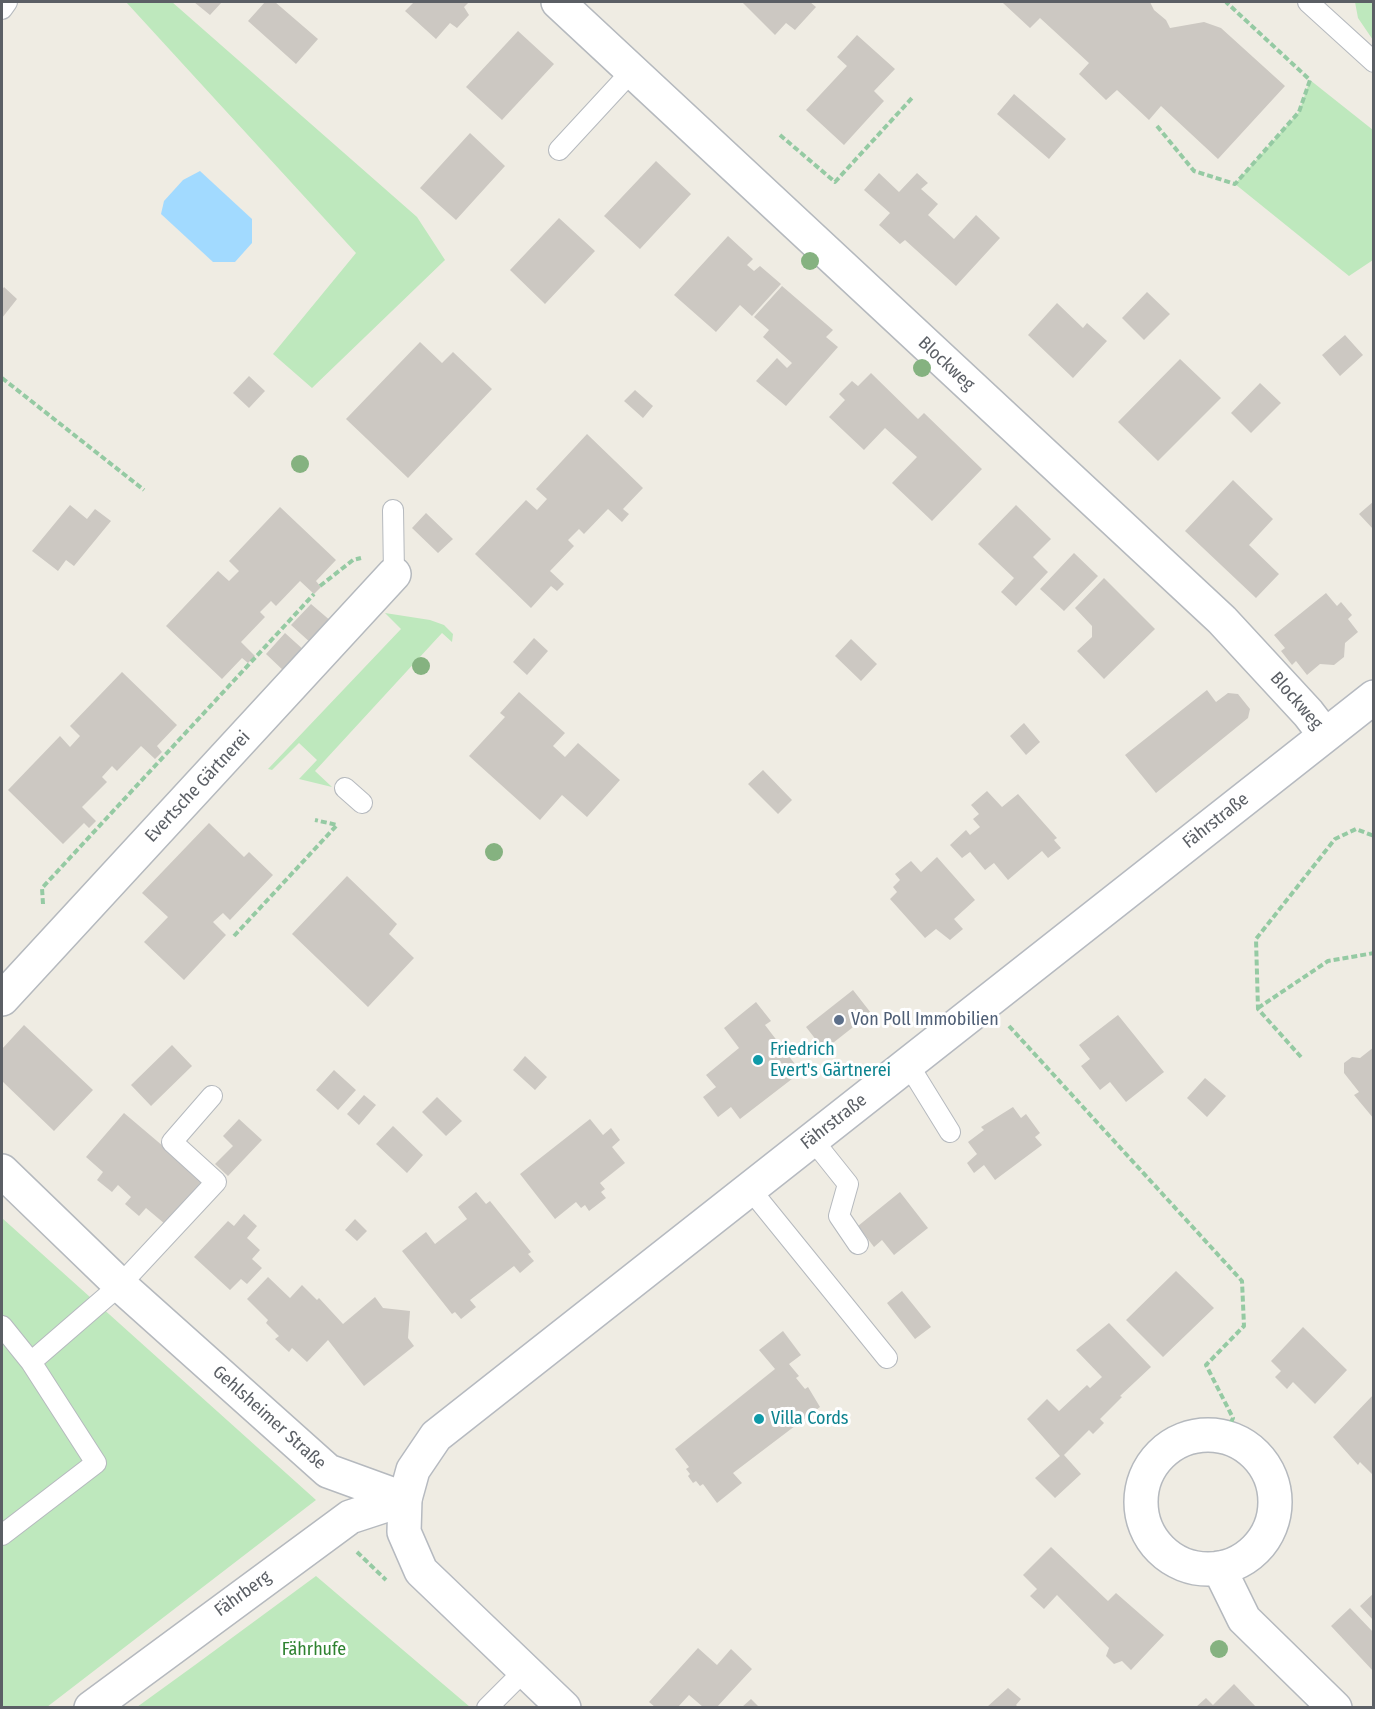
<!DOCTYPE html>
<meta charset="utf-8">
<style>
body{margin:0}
#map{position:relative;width:1375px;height:1709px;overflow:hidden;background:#efece3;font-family:"Fira Sans Condensed",sans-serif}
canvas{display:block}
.frame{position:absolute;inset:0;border:3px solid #5b5f65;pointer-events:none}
</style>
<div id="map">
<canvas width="1375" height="1709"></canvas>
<div class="frame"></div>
</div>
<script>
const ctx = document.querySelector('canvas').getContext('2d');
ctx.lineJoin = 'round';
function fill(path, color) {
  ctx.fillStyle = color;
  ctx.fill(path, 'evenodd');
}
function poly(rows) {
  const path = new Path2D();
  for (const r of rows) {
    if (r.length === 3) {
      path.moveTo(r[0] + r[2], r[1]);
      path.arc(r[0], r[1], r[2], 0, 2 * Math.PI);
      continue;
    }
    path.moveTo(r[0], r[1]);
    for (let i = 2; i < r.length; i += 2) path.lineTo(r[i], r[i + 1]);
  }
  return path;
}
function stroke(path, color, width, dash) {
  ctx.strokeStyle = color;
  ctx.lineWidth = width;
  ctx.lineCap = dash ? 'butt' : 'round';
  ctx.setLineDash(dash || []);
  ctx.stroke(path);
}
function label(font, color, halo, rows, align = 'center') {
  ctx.font = font + ' "Fira Sans Condensed",sans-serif';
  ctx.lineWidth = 6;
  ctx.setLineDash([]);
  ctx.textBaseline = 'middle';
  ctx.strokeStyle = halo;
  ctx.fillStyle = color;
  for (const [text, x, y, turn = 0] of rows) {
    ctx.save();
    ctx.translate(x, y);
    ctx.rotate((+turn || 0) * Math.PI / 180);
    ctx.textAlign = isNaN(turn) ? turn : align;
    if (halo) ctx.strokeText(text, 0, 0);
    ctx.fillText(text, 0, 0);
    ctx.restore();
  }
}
const green = poly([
 [126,2,172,2,417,217,445,260,312,388,273,354,356,253],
 [1355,2,1373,2,1373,40,1358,18],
 [1310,80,1373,130,1373,260,1349,276,1235,184,1299,112],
 [385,613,430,620,444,625,453,634,452,642,442,633,315,771,332,787,299,779,317,760,299,743,272,770,268,769,401,629],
 [2,1218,316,1500,47,1707,2,1707],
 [316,1576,470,1707,137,1707,195,1665]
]);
const water = poly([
 [200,171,252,219,252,243,235,262,213,262,161,214,164,201,183,180]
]);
const building = poly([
 [194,2,222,2,210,15],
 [265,2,275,2,318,39,296,64,248,21],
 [414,2,469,2,464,7,469,15,457,28,450,23,436,39,405,11],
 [742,2,810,2,816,7,795,30,786,23,775,35],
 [1005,2,1150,2,1154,10,1166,20,1170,28,1204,22,1221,28,1285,86,1218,159,1161,106,1149,120,1117,90,1106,100,1079,74,1089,63,1040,18,1030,28,1003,3],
 [518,31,554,64,502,120,466,87],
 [857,35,895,69,874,91,884,101,844,145,806,110,847,66,837,57],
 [1014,94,1066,139,1049,159,997,114],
 [470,133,505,166,456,220,420,188],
 [656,161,691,194,640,249,604,216],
 [879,173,899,192,917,173,928,183,921,189,938,204,928,215,954,239,976,215,1000,238,956,286,905,240,900,244,879,225,890,213,864,190],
 [559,218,595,251,545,304,510,270],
 [728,236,753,259,747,265,754,271,760,266,781,284,752,316,740,305,716,332,674,295],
 [782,286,833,330,826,337,838,347,786,406,756,381,777,358,787,368,792,363,763,337,769,330,754,317],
 [4,287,17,299,2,318,2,290],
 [1147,292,1170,314,1144,340,1122,318],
 [1057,303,1083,328,1087,323,1107,341,1073,378,1028,335],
 [1345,335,1363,355,1340,376,1322,355],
 [420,342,442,363,453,352,492,389,408,478,346,419],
 [1180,359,1221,398,1158,461,1118,422],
 [871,373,918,419,924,413,982,469,932,521,892,483,917,457,885,428,864,450,829,417,845,400,839,394,852,381,858,386],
 [249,376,265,391,249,408,233,393],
 [1260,383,1281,403,1251,433,1231,413],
 [635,390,653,406,643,418,624,401],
 [587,434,643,488,623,509,629,514,622,522,608,509,584,534,579,529,568,540,574,546,550,571,564,584,557,591,551,586,531,608,475,554,526,500,537,510,547,499,536,489],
 [1233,480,1273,519,1249,545,1279,574,1256,598,1185,531],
 [1374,501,1374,530,1359,514],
 [70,505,87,519,95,509,111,521,74,566,66,560,58,571,32,551],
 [1016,505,1051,539,1033,557,1048,572,1016,606,1001,592,1014,578,978,544],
 [280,507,336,560,316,581,321,587,314,594,300,581,276,606,271,601,260,612,265,617,241,642,255,656,248,663,242,658,222,679,166,626,218,571,229,581,239,571,229,561],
 [426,513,453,539,438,553,412,528],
 [1074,553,1098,576,1064,611,1040,589],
 [1104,578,1155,629,1104,679,1077,651,1092,637,1092,626,1075,608],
 [1326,593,1337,606,1341,602,1352,615,1348,619,1358,632,1345,643,1344,657,1334,665,1320,664,1307,675,1296,661,1292,665,1281,651,1285,648,1274,635],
 [311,604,332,622,312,644,291,625],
 [285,633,306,652,286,673,266,654],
 [534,638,548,651,527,675,513,662],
 [851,639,877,664,861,681,835,656],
 [122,672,177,725,157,746,162,752,155,759,141,746,117,771,112,766,102,777,107,782,82,807,96,821,89,828,84,823,63,844,8,790,60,736,70,747,80,736,70,726],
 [1207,690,1216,702,1228,693,1238,694,1250,709,1248,718,1156,793,1125,755],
 [519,692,565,733,553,746,565,757,578,743,620,780,587,817,562,795,540,820,469,756,505,717,500,713],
 [1024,723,1040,742,1026,755,1010,736],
 [763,770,792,800,778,814,748,784],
 [987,791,1002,807,1018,794,1057,838,1054,840,1061,848,1048,858,1042,851,1008,880,994,863,985,870,970,852,962,858,950,845,966,830,970,835,980,827,973,819,979,814,971,805],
 [209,823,244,857,249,852,273,875,230,920,223,913,213,922,226,935,184,980,144,942,168,917,142,893],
 [937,857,975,900,954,919,963,929,950,940,936,929,925,938,890,899,897,892,893,887,900,880,895,874,911,861,921,872],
 [347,876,397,924,389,934,414,958,368,1007,292,934],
 [853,990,871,1013,824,1050,806,1027],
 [756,1002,771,1021,765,1025,801,1072,740,1119,731,1107,718,1117,703,1097,716,1087,706,1075,739,1048,724,1028],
 [1118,1015,1164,1072,1126,1102,1110,1082,1100,1090,1081,1066,1090,1059,1079,1045],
 [24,1025,93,1090,54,1131,2,1081,2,1049],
 [172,1045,192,1066,151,1106,131,1085],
 [1374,1047,1374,1119,1354,1095,1359,1092,1344,1073,1344,1063,1352,1057,1360,1058],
 [525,1056,547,1077,535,1090,513,1070],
 [334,1070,356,1090,338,1110,316,1090],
 [1205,1078,1226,1096,1207,1117,1187,1098],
 [364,1095,376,1105,359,1125,347,1114],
 [437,1097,462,1121,446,1136,422,1112],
 [1013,1107,1021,1118,1026,1114,1040,1133,1035,1137,1042,1145,995,1180,984,1165,974,1173,967,1163,977,1154,968,1142,984,1130,981,1127],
 [124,1113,203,1180,165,1224,146,1208,139,1216,125,1204,131,1197,118,1185,112,1192,97,1180,103,1172,86,1157],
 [239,1119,262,1140,228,1176,215,1164,233,1146,223,1136],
 [590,1119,603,1135,611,1128,620,1140,612,1147,625,1163,600,1183,605,1189,601,1192,606,1198,589,1211,585,1205,581,1208,576,1202,555,1219,520,1174],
 [393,1126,423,1155,407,1173,376,1144],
 [476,1192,486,1204,490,1201,531,1252,528,1254,534,1261,520,1273,514,1266,470,1300,476,1307,461,1319,455,1312,452,1314,402,1251,426,1232,435,1244,467,1219,458,1207],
 [900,1192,928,1228,894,1255,882,1240,874,1247,858,1226],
 [244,1214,257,1226,247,1238,260,1250,252,1259,262,1268,247,1284,241,1279,230,1290,194,1257,228,1221,234,1226],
 [355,1219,367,1231,357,1241,345,1230],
 [1176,1271,1214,1308,1163,1357,1126,1320],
 [268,1277,290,1298,302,1285,317,1300,319,1298,343,1324,375,1297,383,1308,410,1311,408,1338,414,1346,364,1386,328,1340,307,1362,292,1348,289,1352,275,1339,279,1336,266,1323,268,1320,247,1299],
 [902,1291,931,1327,915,1339,887,1303],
 [1109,1323,1151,1367,1120,1396,1122,1397,1100,1419,1104,1423,1093,1434,1089,1430,1064,1455,1081,1474,1055,1498,1035,1478,1060,1456,1027,1419,1047,1399,1059,1411,1087,1385,1090,1388,1102,1377,1076,1350],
 [1303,1327,1347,1370,1315,1404,1293,1382,1287,1389,1275,1377,1281,1371,1271,1361],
 [783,1331,801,1355,789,1364,799,1376,796,1378,805,1389,808,1387,820,1407,733,1473,742,1483,717,1503,703,1484,700,1486,696,1481,693,1483,688,1476,690,1474,686,1469,689,1467,675,1449,775,1369,759,1350],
 [1374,1394,1374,1476,1360,1462,1358,1465,1333,1437],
 [1051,1547,1108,1601,1116,1593,1164,1635,1131,1670,1122,1661,1114,1664,1106,1656,1109,1648,1057,1595,1044,1609,1030,1596,1037,1589,1023,1575],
 [1374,1593,1374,1621,1360,1606],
 [1350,1608,1374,1633,1374,1672,1331,1626],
 [698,1648,717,1665,731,1649,752,1669,717,1707,703,1707,689,1695,678,1707,655,1707,649,1702],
 [1234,1684,1256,1707,1196,1707,1206,1698,1213,1705],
 [1008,1688,1021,1699,1016,1705,1018,1707,987,1707],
 [751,1699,759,1707,742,1707]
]);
const path = poly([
 [1157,126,1194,171,1235,184,1299,112,1310,80,1226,2],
 [780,135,835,182,912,98],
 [2,378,144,490],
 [320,586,353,560,361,558],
 [43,904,42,888,314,594],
 [234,936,337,825,315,820],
 [1258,1008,1328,961,1374,953],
 [1009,1026,1242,1281,1244,1326,1206,1365,1233,1418,1225,1436],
 [1301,1057,1258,1009,1256,939,1335,839,1356,829,1374,836],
 [357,1552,386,1580]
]);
const lane = poly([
 [1308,2,1374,62],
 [2,9,7,2],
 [559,150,631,72],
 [393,510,394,574],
 [345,788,362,803],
 [908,1064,950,1132],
 [812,1139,848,1184,839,1216,858,1244],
 [750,1189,887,1358],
 [2,1326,31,1362,96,1463,2,1535],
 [31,1362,120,1285,216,1182,172,1142,212,1096],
 [487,1708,525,1670]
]);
const street = poly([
 [558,2,1222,620,1308,713,1325,735],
 [2,999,394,574],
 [2,1171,120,1285,328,1471,405,1499],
 [1208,1502,67],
 [1219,1568,1244,1619,1335,1708],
 [91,1708,350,1517,405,1499]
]);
const secondary = poly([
 [564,1708,421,1571,404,1532,405,1499,413,1470,436,1436,1374,697]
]);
const trees = [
 [810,261],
 [922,368],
 [300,464],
 [421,666],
 [494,852],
 [1219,1649]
];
const markers = [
 [839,1020,6,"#5c6f8a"],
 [758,1060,6,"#0f9aa8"],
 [759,1419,6,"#0f9aa8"]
];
const streetNames = [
 ["Blockweg",946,364,43],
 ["Blockweg",1296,701,49],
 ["Evertsche Gärtnerei",198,787,-47],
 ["Fährstraße",1216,821,-38],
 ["Fährstraße",834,1122,-38],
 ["Gehlsheimer Straße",269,1418,42],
 ["Fährberg",243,1594,-36]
];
const serviceNames = [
 ["Von Poll Immobilien",851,1020]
];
const cultureNames = [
 ["Friedrich",770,1050],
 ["Evert's Gärtnerei",770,1071],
 ["Villa Cords",771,1419]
];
const parkNames = [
 ["Fährhufe",314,1650]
];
fill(green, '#bee8bd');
fill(water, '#a2daff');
fill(building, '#ccc8c2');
stroke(lane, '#b5b9be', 22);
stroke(street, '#b5b9be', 36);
stroke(secondary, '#b6bac0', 36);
stroke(path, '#95caa3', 4, [6, 3]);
stroke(lane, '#fff', 20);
stroke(street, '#fff', 33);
stroke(secondary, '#fff', 33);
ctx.fillStyle = '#85b280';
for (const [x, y] of trees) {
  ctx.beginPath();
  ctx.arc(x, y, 9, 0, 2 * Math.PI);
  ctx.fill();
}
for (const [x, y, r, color] of markers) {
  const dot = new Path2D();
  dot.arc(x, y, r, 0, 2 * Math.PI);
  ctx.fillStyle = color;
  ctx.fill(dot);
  stroke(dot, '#fff', 2);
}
label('18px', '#5b5f65', '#fff', streetNames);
label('18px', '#4e5e75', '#fff', serviceNames, 'left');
label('18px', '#0d838f', '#fff', cultureNames, 'left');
label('18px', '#2e822f', '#fff', parkNames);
</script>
